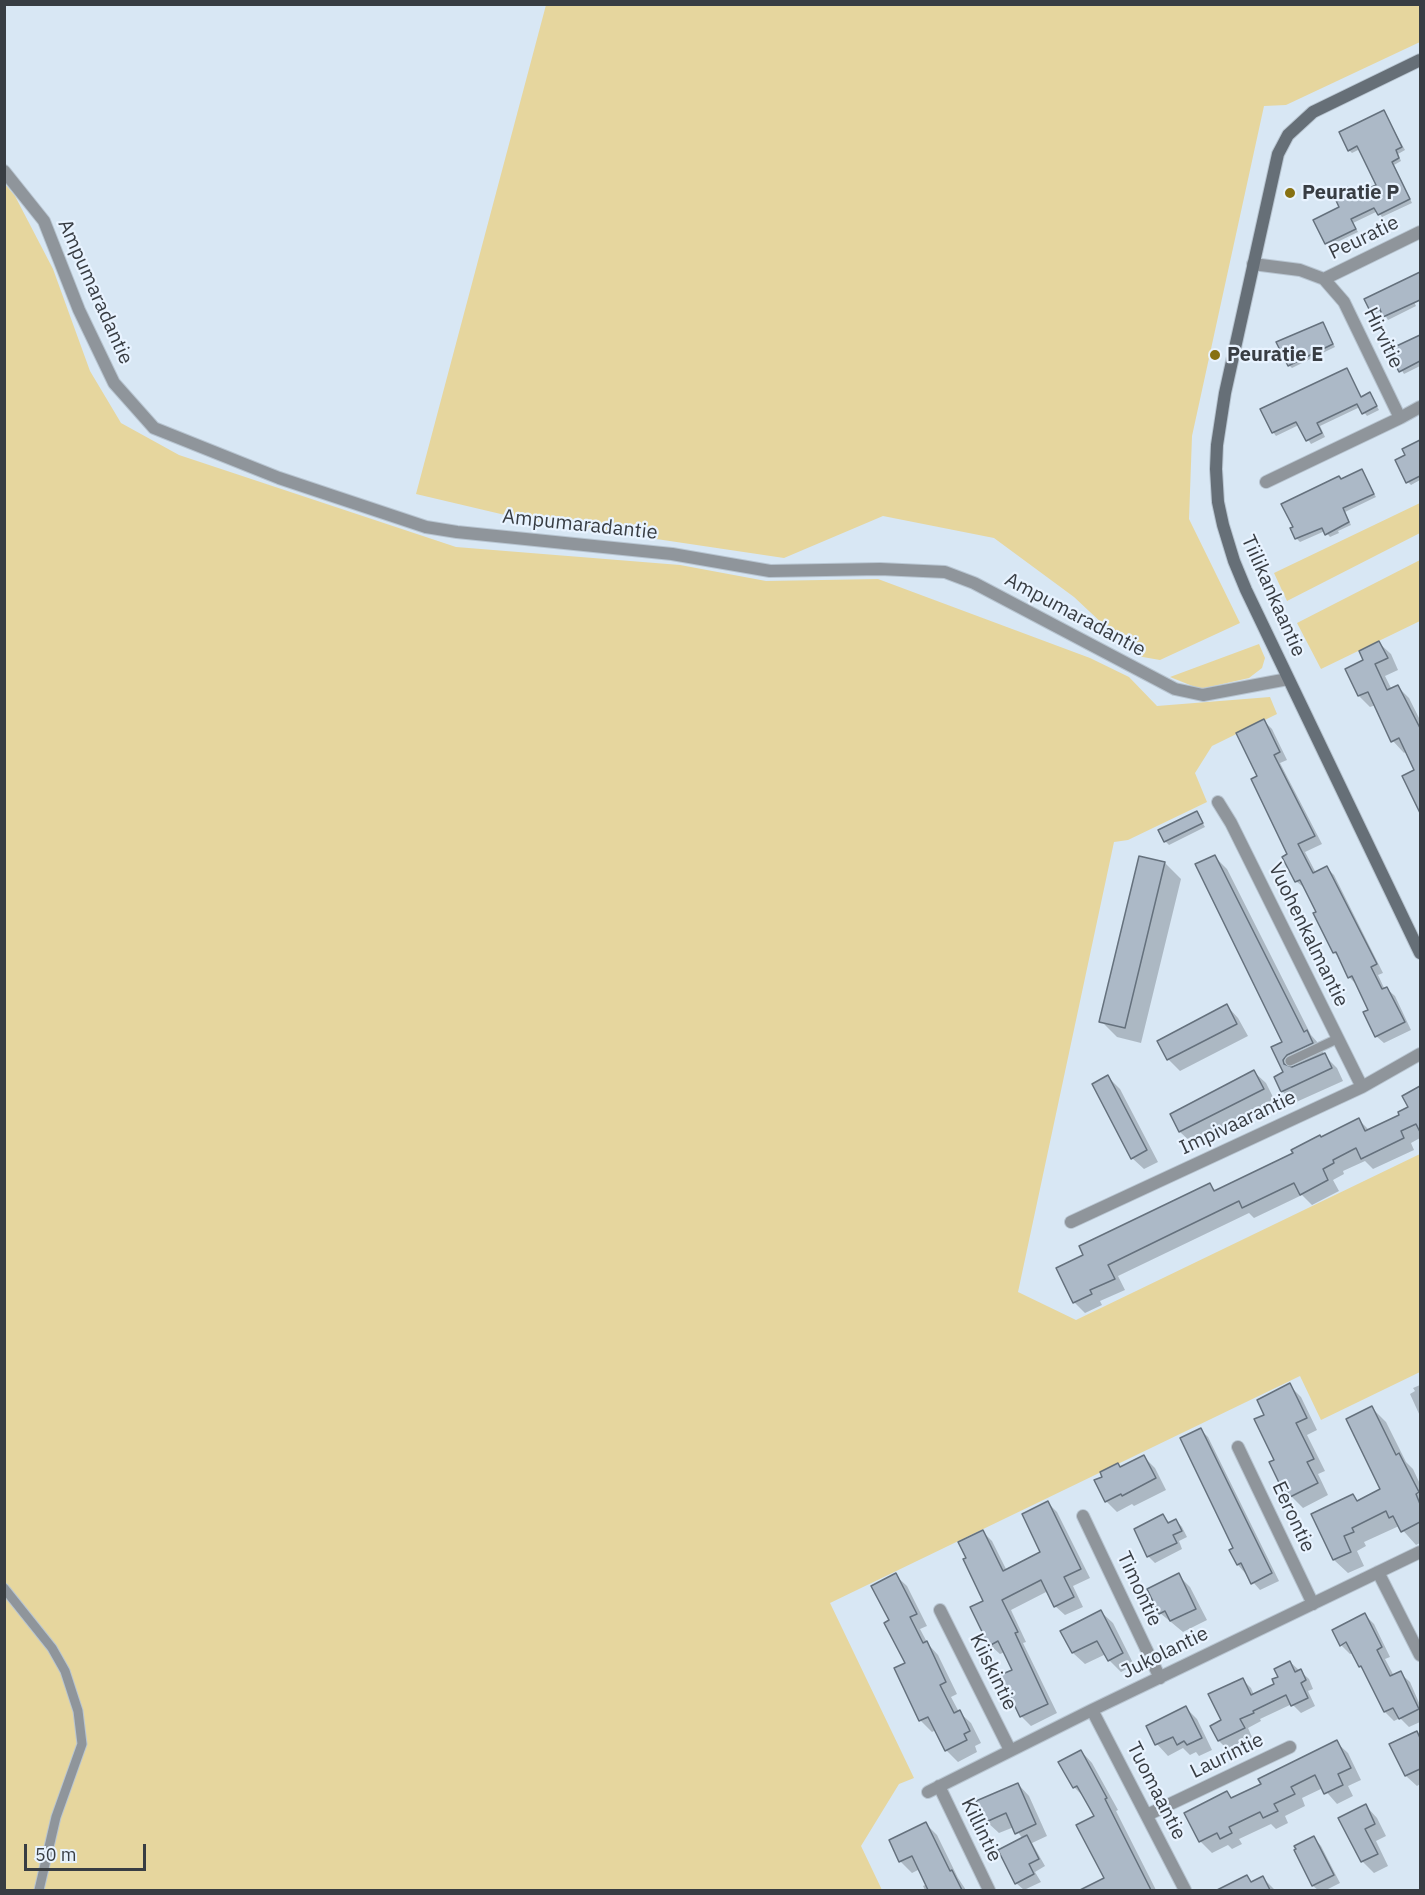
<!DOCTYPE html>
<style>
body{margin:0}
#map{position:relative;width:1425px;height:1895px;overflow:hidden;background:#d8e7f4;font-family:"IBM Plex Sans",sans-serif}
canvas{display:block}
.frame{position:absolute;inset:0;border:6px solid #383d43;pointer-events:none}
.scale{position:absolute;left:24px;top:1844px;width:122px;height:27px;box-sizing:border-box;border:3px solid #383d43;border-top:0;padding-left:8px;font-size:18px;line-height:21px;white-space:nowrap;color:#383d43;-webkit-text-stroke:4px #e8f3ff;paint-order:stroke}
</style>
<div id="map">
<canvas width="1425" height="1895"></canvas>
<div class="frame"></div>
<div class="scale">50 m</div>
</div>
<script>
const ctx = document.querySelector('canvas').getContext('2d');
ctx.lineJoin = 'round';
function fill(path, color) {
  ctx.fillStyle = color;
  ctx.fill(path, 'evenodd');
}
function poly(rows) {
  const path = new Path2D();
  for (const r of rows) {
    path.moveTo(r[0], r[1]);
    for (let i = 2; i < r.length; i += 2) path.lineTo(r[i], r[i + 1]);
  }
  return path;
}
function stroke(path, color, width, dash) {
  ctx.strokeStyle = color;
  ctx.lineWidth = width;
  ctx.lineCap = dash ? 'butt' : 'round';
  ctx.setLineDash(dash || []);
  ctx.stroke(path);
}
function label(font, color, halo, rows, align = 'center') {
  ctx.font = font + ' "IBM Plex Sans",sans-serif';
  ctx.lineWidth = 4.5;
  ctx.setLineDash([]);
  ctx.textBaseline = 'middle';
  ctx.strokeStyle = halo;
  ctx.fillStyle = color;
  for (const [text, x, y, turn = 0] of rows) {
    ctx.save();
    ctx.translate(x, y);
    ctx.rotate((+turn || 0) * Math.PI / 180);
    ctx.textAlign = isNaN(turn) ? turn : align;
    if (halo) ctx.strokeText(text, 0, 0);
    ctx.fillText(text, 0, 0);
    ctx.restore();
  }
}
const green = poly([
 [546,5,1420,5,1420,42,1286,105,1264,106,1192,436,1189,519,1240,623,1160,660,1137,656,1074,597,994,538,883,516,784,558,522,519,416,494],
 [4,183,15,196,53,269,90,371,121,423,179,455,456,547,680,565,766,581,878,579,1090,658,1129,677,1157,706,1270,697,1277,714,1212,746,1195,773,1207,802,1128,840,1114,842,1018,1292,1076,1320,1420,1154,1420,1372,1321,1420,1300,1376,830,1603,914,1778,899,1784,861,1846,882,1890,5,1890],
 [1420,503,1420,533,1287,601,1274,573],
 [1420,560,1420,621,1321,669,1297,623],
 [1259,644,1265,658,1262,668,1249,678,1200,689,1170,677]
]);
const shadow = poly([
 [1384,112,1405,150,1398,154,1401,161,1394,165,1412,203,1382,217,1378,211,1353,223,1358,232,1329,246,1326,243,1348,189,1354,197,1378,185,1360,149,1352,153,1349,150],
 [1406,285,1416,306,1388,320,1382,310,1375,314,1371,310,1366,299],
 [1322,323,1335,347,1292,368,1289,365],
 [1420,336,1420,366,1404,374,1390,351],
 [1346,370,1362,398,1370,394,1379,410,1367,416,1360,407,1320,426,1325,437,1311,444,1299,425,1276,436,1273,432],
 [1420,441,1420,480,1411,485,1408,482,1407,456,1404,450],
 [1361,471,1376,497,1345,512,1351,525,1338,531,1339,533,1330,537,1325,531,1300,542,1296,538,1341,480],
 [1379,643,1391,654,1398,670,1385,676,1392,690,1398,687,1409,698,1420,720,1420,810,1404,776,1416,771,1407,751,1404,753,1393,741,1376,705,1370,707,1359,696,1365,661],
 [1264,721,1272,729,1287,760,1280,763,1322,844,1305,852,1316,873,1327,868,1334,875,1383,973,1378,975,1385,990,1387,989,1395,996,1411,1030,1384,1043,1376,1036,1370,1010,1357,985,1349,977,1340,959,1334,952,1318,912,1306,889,1297,882,1284,857,1289,855,1259,777],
 [1197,813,1205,827,1169,845,1165,841],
 [1215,857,1227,869,1311,1035,1319,1044,1325,1056,1337,1068,1343,1081,1294,1103,1282,1091,1285,1073,1273,1048,1284,1043],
 [1140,858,1165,863,1181,879,1141,1043,1117,1037,1101,1021],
 [1227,1006,1238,1018,1248,1036,1180,1071,1169,1060,1159,1042],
 [1254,1072,1266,1083,1275,1101,1192,1143,1180,1132,1172,1114],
 [1108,1077,1120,1089,1158,1162,1144,1169,1132,1158],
 [1420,1088,1420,1138,1411,1143,1414,1150,1373,1169,1365,1161,1343,1171,1344,1174,1333,1180,1339,1191,1312,1205,1302,1195,1254,1218,1249,1213,1118,1276,1125,1290,1100,1301,1102,1305,1085,1313,1074,1302,1085,1256,1210,1185,1217,1192,1359,1120,1370,1131,1401,1115,1410,1108,1404,1096],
 [1289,1385,1301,1397,1317,1430,1307,1435,1325,1471,1318,1474,1328,1495,1303,1508,1285,1490,1266,1415],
 [1420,1385,1420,1416,1410,1394,1415,1391,1413,1388],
 [1372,1408,1386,1422,1406,1462,1413,1469,1420,1484,1420,1543,1416,1545,1399,1526,1364,1542,1366,1546,1357,1551,1364,1566,1348,1573,1334,1560,1313,1515,1353,1496,1359,1502,1382,1490],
 [1201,1430,1208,1437,1279,1581,1260,1590,1238,1565,1231,1551,1235,1549],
 [1144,1457,1155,1468,1166,1490,1134,1506,1132,1504,1117,1512,1106,1501,1121,1469],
 [1048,1503,1057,1512,1090,1578,1073,1586,1083,1607,1065,1615,1055,1606,1048,1591,1011,1610,1026,1642,1023,1643,1057,1713,1031,1726,1021,1716,1014,1671,1005,1652,1000,1654,990,1645,985,1601,983,1532,992,1541,1007,1571,1042,1553],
 [1163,1516,1170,1523,1176,1520,1182,1527,1187,1537,1179,1541,1182,1549,1155,1563,1149,1557,1136,1529],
 [895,1575,907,1586,927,1626,920,1629,928,1644,938,1655,957,1694,951,1697,959,1712,971,1723,981,1743,975,1746,977,1752,958,1762,946,1750,936,1730,932,1732,920,1720,907,1663,891,1621],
 [1178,1575,1190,1587,1207,1620,1183,1632,1160,1613],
 [1101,1612,1113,1623,1134,1665,1121,1672,1109,1660,1106,1654,1085,1664,1073,1653,1062,1631],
 [1365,1615,1374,1624,1390,1657,1385,1659,1394,1676,1400,1673,1410,1682,1420,1705,1420,1722,1409,1727,1400,1718,1394,1721,1385,1712,1366,1673,1360,1666,1353,1653,1350,1654,1341,1645],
 [1290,1662,1309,1679,1313,1689,1308,1691,1315,1706,1301,1713,1292,1704,1260,1719,1261,1721,1248,1728,1252,1737,1227,1749,1219,1741,1223,1721,1242,1679,1251,1688,1254,1695,1276,1685],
 [1186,1708,1197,1719,1212,1750,1199,1756,1196,1752,1190,1755,1183,1748,1168,1756,1157,1744,1148,1726],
 [1417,1733,1420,1736,1420,1784,1417,1786,1406,1776,1391,1745],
 [1336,1742,1348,1753,1361,1780,1348,1786,1353,1796,1337,1804,1323,1788,1302,1798,1305,1806,1285,1816,1288,1823,1276,1829,1271,1824,1239,1839,1242,1844,1232,1849,1228,1845,1212,1853,1200,1841,1186,1814,1227,1793,1233,1799,1263,1784],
 [1081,1751,1092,1763,1118,1810,1116,1811,1156,1890,1101,1890,1098,1883,1106,1879,1096,1817,1086,1799,1074,1787],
 [1018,1784,1029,1796,1047,1836,1032,1843,1045,1866,1035,1872,1041,1882,1024,1890,1016,1883,1023,1839,1014,1827,999,1833,987,1822],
 [1366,1806,1377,1818,1386,1836,1376,1841,1388,1866,1374,1873,1362,1861],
 [926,1824,937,1835,958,1878,966,1890,925,1890,923,1886,927,1884,920,1869,912,1873,900,1861],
 [1314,1838,1321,1846,1340,1883,1326,1890,1318,1890,1313,1886,1296,1851],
 [1247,1877,1253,1883,1263,1878,1275,1890,1226,1890,1224,1888]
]);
const building = poly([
 [1384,110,1402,147,1396,150,1399,158,1392,162,1410,199,1378,215,1374,208,1351,219,1356,229,1325,244,1313,220,1339,207,1333,194,1348,187,1352,196,1376,185,1357,146,1348,151,1339,132,1384,110],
 [1420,272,1420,300,1383,317,1379,307,1370,311,1364,299,1420,272],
 [1323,322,1333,344,1288,366,1276,342,1323,322],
 [1420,335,1420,361,1399,372,1388,350,1420,335],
 [1347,368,1361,397,1370,392,1377,406,1362,414,1357,404,1317,423,1322,433,1306,441,1296,422,1272,433,1260,409,1347,368],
 [1420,440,1420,476,1406,483,1395,460,1405,455,1402,449,1420,440],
 [1362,469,1374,494,1343,508,1349,522,1325,535,1322,528,1295,539,1290,528,1293,527,1281,504,1339,476,1341,479,1362,469],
 [1379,641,1388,658,1375,664,1387,690,1398,685,1420,728,1420,813,1402,776,1414,770,1399,738,1391,742,1368,692,1358,696,1345,669,1363,660,1359,651,1379,641],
 [1264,719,1280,752,1274,755,1315,836,1298,844,1313,873,1327,866,1377,964,1371,967,1382,989,1387,987,1405,1022,1375,1037,1363,1012,1368,1010,1352,976,1348,978,1336,952,1333,953,1313,913,1316,912,1300,880,1295,882,1282,857,1287,854,1251,779,1257,776,1236,733,1264,719],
 [1197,811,1203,823,1164,842,1158,830,1197,811],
 [1215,855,1304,1032,1307,1030,1313,1043,1287,1055,1283,1060,1284,1064,1292,1067,1325,1053,1332,1068,1281,1092,1274,1077,1283,1072,1271,1047,1282,1042,1195,864,1215,855],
 [1139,856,1165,862,1125,1028,1099,1022,1139,856],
 [1227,1004,1237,1024,1167,1060,1157,1041,1227,1004],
 [1254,1070,1264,1089,1179,1132,1170,1114,1254,1070],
 [1108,1075,1147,1150,1131,1159,1092,1084,1108,1075],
 [1420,1086,1420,1132,1416,1124,1401,1131,1404,1138,1361,1159,1356,1148,1333,1160,1334,1163,1323,1169,1328,1180,1300,1195,1294,1183,1242,1208,1239,1201,1161,1239,1108,1265,1115,1279,1090,1290,1092,1294,1073,1303,1056,1268,1083,1255,1079,1246,1210,1183,1214,1191,1293,1153,1291,1150,1320,1135,1321,1137,1359,1118,1365,1131,1399,1115,1398,1112,1408,1107,1402,1096,1420,1086],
 [1290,1383,1307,1418,1296,1423,1314,1459,1307,1462,1318,1483,1290,1497,1287,1490,1283,1491,1269,1462,1274,1460,1254,1419,1264,1415,1257,1400,1290,1383],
 [1372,1406,1396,1455,1399,1453,1419,1492,1416,1494,1420,1504,1420,1522,1401,1532,1393,1516,1389,1518,1386,1511,1352,1528,1354,1532,1344,1536,1351,1552,1333,1560,1311,1514,1353,1494,1357,1501,1380,1489,1346,1419,1372,1406],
 [1201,1428,1272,1573,1251,1584,1241,1563,1237,1565,1229,1550,1233,1548,1180,1438,1201,1428],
 [1144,1455,1156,1478,1122,1496,1121,1494,1105,1502,1094,1480,1102,1477,1100,1472,1118,1463,1120,1467,1144,1455],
 [1048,1501,1081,1569,1064,1577,1074,1597,1054,1607,1041,1580,1002,1600,1018,1632,1015,1633,1048,1704,1020,1717,1000,1675,1012,1670,998,1641,989,1646,970,1607,983,1601,963,1559,966,1558,958,1542,983,1530,1003,1571,1040,1552,1022,1514,1048,1501],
 [1163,1514,1168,1523,1176,1519,1182,1531,1173,1535,1177,1543,1147,1557,1134,1529,1163,1514],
 [896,1573,917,1614,910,1617,923,1643,927,1641,946,1682,940,1685,954,1713,960,1710,970,1731,964,1734,967,1740,945,1751,928,1717,919,1721,894,1668,905,1663,884,1623,889,1620,871,1586,896,1573],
 [1179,1573,1196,1609,1170,1621,1165,1611,1159,1614,1147,1589,1179,1573],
 [1101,1610,1123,1653,1108,1661,1097,1641,1072,1653,1060,1631,1101,1610],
 [1365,1613,1382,1647,1377,1650,1390,1676,1401,1671,1419,1709,1399,1719,1393,1708,1384,1712,1361,1666,1359,1667,1346,1642,1340,1646,1332,1630,1365,1613],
 [1290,1661,1295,1672,1301,1669,1306,1680,1301,1683,1308,1698,1291,1706,1286,1695,1253,1711,1254,1713,1240,1719,1245,1728,1218,1741,1210,1726,1221,1720,1208,1694,1243,1678,1251,1695,1274,1684,1272,1679,1278,1677,1274,1669,1290,1661],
 [1186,1706,1202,1738,1187,1745,1184,1741,1177,1745,1173,1737,1155,1745,1146,1726,1186,1706],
 [1417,1731,1420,1738,1420,1769,1405,1776,1389,1744,1417,1731],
 [1337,1740,1351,1768,1338,1774,1343,1785,1324,1794,1315,1775,1291,1787,1295,1794,1274,1804,1278,1811,1263,1818,1260,1812,1229,1827,1232,1833,1220,1839,1217,1833,1199,1842,1184,1813,1227,1791,1231,1798,1261,1784,1258,1779,1337,1740],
 [1081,1750,1107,1798,1105,1799,1151,1890,1080,1890,1104,1878,1076,1825,1094,1816,1077,1786,1073,1788,1058,1762,1081,1750],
 [1018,1783,1036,1824,1015,1834,1006,1813,986,1822,976,1801,1018,1783],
 [1366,1804,1375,1824,1365,1829,1378,1854,1361,1862,1338,1818,1366,1804],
 [926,1822,950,1871,952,1870,962,1890,928,1890,912,1856,899,1862,889,1840,926,1822],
 [1027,1835,1039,1859,1029,1864,1034,1874,1015,1884,998,1850,1027,1835],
 [1314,1836,1334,1875,1312,1886,1294,1850,1296,1849,1294,1846,1314,1836],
 [1247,1875,1251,1882,1263,1876,1270,1890,1217,1890,1247,1875]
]);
const lane = poly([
 [1290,1061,1337,1039],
 [4,1588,52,1648,65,1671,78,1711,82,1744,56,1817,39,1890]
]);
const street = poly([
 [4,171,44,221,79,310,114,383,154,428,279,478,426,527,457,532,672,554,770,571,880,569,945,572,974,583,1175,689,1203,695,1288,679],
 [1253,264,1300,270,1324,279,1420,232],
 [1324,279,1344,302,1400,418,1420,407],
 [1266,482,1400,418],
 [1218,802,1231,823,1362,1087],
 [1071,1222,1362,1087,1420,1054],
 [1238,1447,1313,1604],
 [1083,1516,1160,1678],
 [1378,1572,1420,1655],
 [940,1610,1010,1750],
 [1092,1710,1185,1890],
 [939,1786,989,1890],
 [928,1792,1092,1710,1420,1552],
 [1147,1815,1290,1747]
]);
const secondary = poly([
 [1420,60,1313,112,1288,135,1278,154,1225,393,1217,445,1216,469,1218,502,1223,525,1234,561,1246,590,1420,953]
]);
const markers = [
 [1290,193,6,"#877112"],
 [1215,355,6,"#877112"]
];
const poiNames = [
 ["Peuratie P",1302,193],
 ["Peuratie E",1227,355]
];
const streetNames = [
 ["Peuratie",1364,238,-26],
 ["Ampumaradantie",95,292,66],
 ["Hirvitie",1383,338,64],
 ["Ampumaradantie",580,525,6],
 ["Tiilikankaantie",1273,596,66],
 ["Ampumaradantie",1075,615,28],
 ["Vuohenkalmantie",1308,935,64],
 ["Impivaarantie",1238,1123,-25],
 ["Eerontie",1293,1517,65],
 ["Timontie",1139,1589,65],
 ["Jukolantie",1165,1653,-26],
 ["Kiiskintie",993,1672,64],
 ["Laurintie",1227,1756,-26],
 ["Tuomaantie",1156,1791,63],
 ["Killintie",981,1830,64]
];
fill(green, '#e6d69e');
fill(shadow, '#0003');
fill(building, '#acb9c7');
stroke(building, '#65717d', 1.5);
stroke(lane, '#b8c5d1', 11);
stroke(street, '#b8c5d1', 14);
stroke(secondary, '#b8c5d1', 14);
stroke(lane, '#8f959b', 9);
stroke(street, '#8f959b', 12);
stroke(secondary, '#666f77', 12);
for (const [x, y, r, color] of markers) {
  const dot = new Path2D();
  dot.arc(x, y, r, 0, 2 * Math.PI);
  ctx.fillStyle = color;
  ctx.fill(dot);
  stroke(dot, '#e8f3ff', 2);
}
label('bold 20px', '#383d43', '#e8f3ff', poiNames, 'left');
label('20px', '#383d43', '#e8f3ff', streetNames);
</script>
